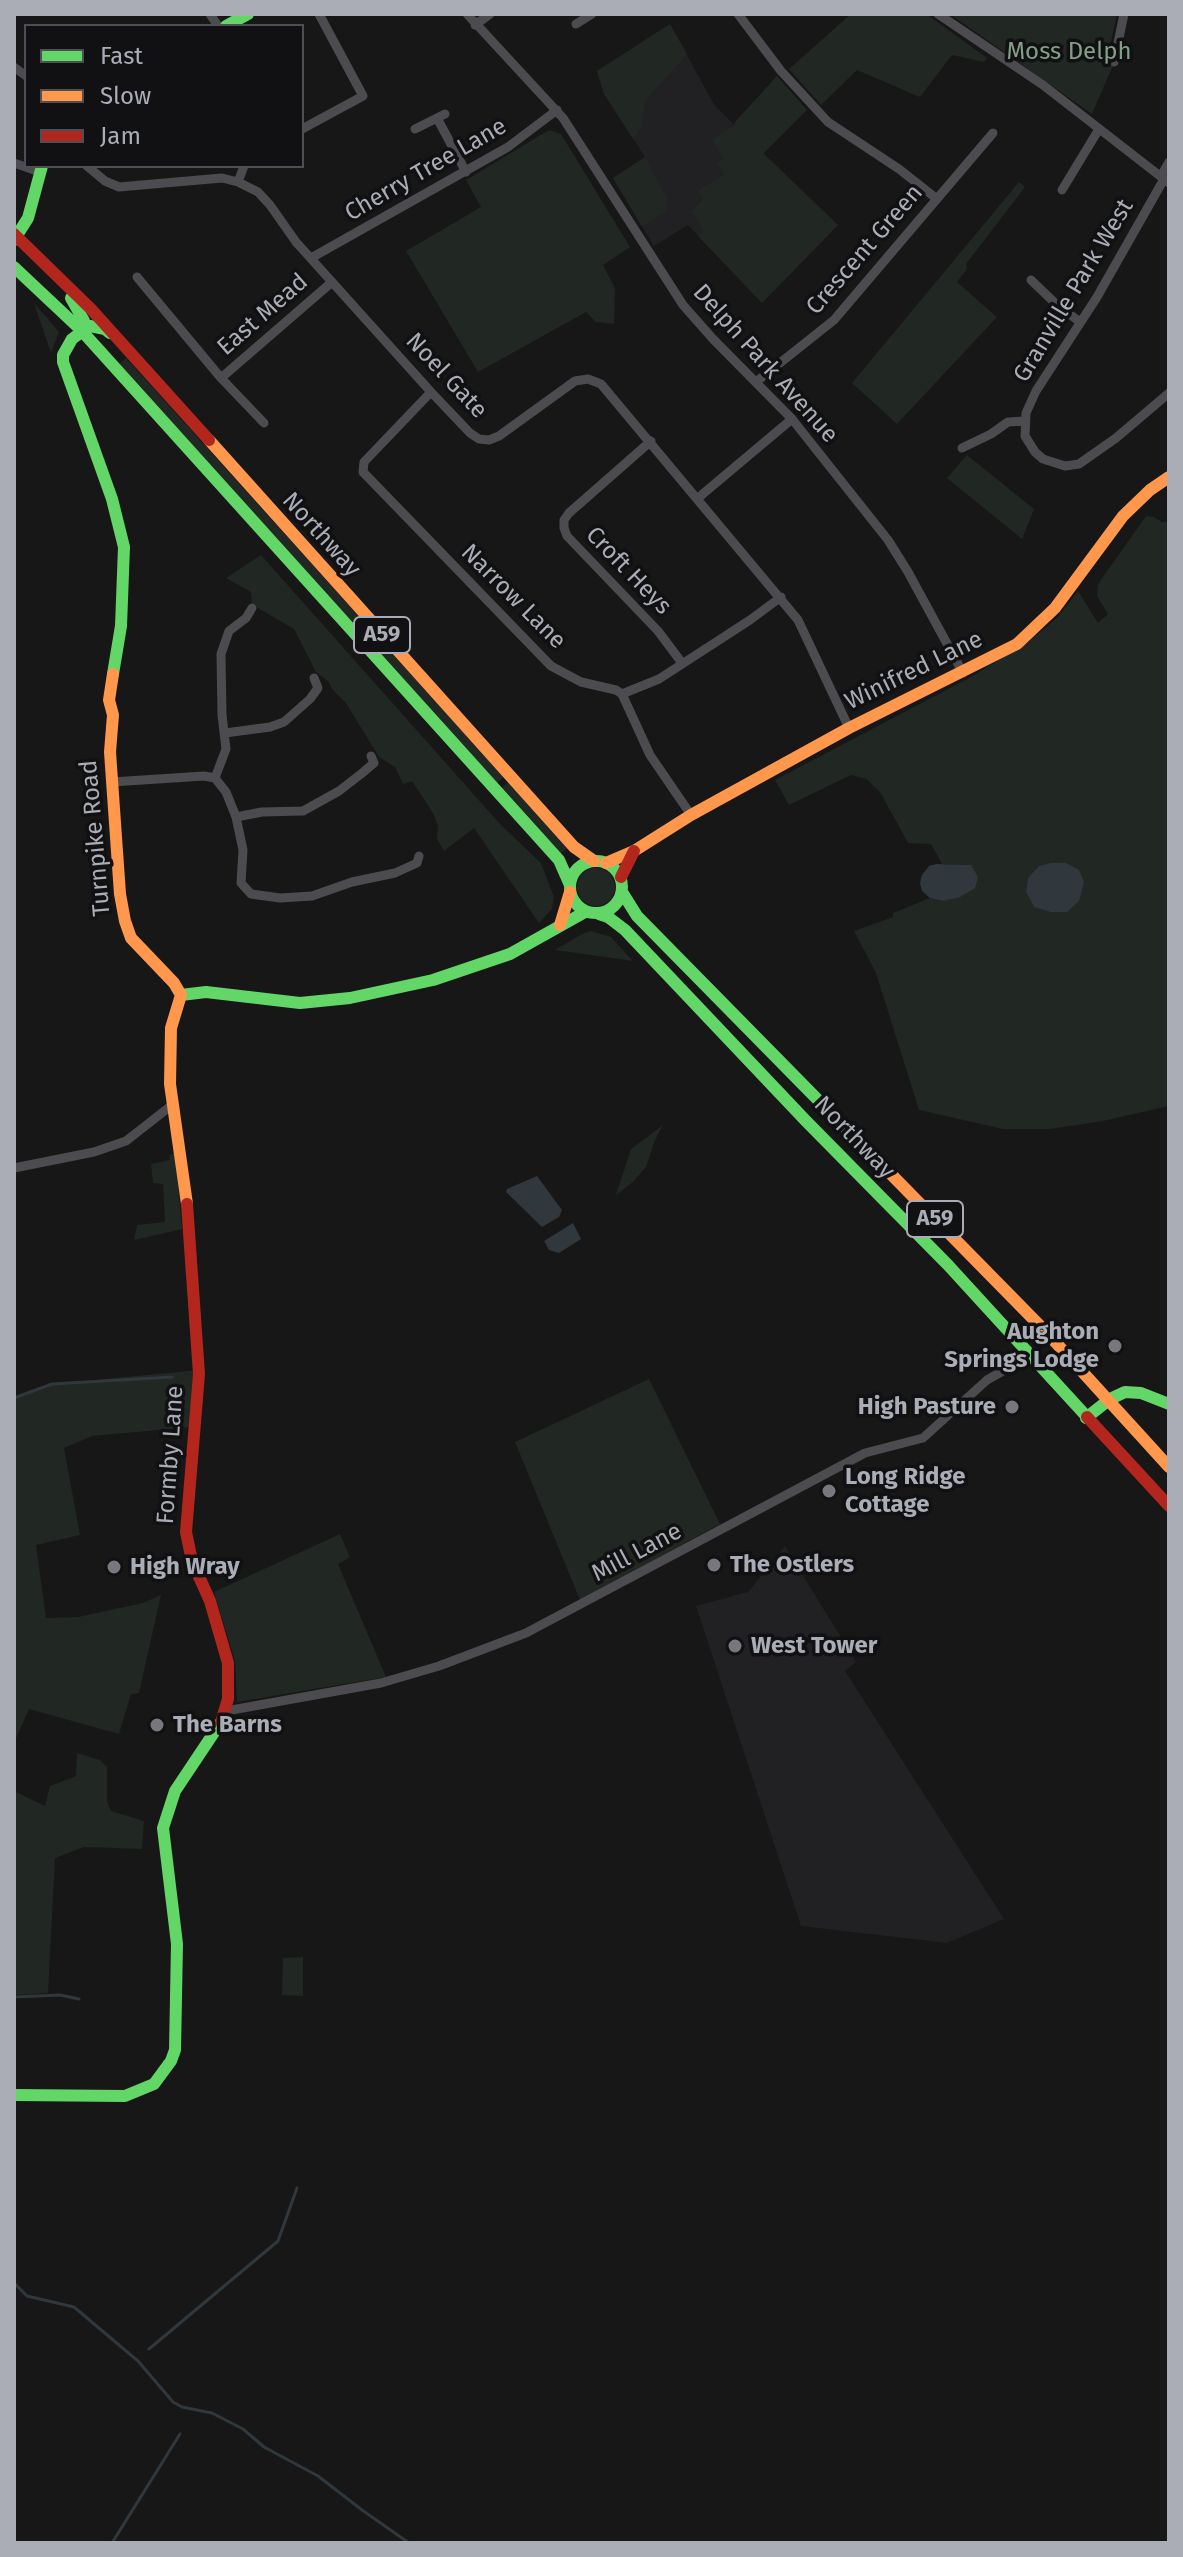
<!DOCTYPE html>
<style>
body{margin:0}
#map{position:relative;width:1183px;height:2557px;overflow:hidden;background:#171717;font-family:"Fira Sans",sans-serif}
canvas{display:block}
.frame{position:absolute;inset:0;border:16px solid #aaadb6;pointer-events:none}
.legend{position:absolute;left:24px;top:24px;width:280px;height:144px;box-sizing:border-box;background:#111113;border:2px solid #4e4f54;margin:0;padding:10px 14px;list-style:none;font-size:24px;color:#aaadb6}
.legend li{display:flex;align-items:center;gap:16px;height:40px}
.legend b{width:40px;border:2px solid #4e4f54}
</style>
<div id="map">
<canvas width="1183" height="2557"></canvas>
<div class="frame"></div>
<ul class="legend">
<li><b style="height:10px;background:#63d668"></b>Fast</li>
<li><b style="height:10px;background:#ff974d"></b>Slow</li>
<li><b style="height:10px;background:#b3261e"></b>Jam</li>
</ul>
</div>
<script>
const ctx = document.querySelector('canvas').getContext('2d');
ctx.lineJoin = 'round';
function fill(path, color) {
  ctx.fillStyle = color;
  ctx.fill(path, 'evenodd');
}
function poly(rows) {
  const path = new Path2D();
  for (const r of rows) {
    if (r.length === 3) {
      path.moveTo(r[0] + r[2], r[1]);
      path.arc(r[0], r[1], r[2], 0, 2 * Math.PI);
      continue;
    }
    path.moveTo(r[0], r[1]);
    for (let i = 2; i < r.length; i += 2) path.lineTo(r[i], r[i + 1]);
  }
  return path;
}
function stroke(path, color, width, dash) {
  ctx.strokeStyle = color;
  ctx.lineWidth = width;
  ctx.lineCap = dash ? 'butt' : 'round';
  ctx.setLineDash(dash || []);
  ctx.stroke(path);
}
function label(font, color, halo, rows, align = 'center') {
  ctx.font = font + ' "Fira Sans",sans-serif';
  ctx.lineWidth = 7;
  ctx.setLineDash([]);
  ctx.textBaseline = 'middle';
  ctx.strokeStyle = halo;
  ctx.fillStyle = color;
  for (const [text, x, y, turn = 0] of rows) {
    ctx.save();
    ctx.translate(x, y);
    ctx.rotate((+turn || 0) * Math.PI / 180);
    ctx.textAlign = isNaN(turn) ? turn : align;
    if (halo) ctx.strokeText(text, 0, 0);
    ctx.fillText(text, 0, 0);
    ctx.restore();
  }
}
const built = poly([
 [670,24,715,106,838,225,762,303,688,225,654,246,613,178,645,157,604,94,597,71],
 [785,1546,856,1662,845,1671,1004,1919,947,1943,801,1926,696,1606,748,1592]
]);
const green = poly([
 [851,14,926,14,987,58,984,62,952,55,920,97,857,70,821,105,789,69],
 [950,14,1117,14,1107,60,1114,63,1092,114],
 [670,24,687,54,645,101,642,126,633,139,604,94,597,71],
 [777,76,807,110,763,154,838,225,762,303,698,236,704,231,691,211,703,200,698,191,724,174,717,163,723,158,712,140,735,125,734,123],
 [549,130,561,134,630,247,603,265,615,288,614,324,596,322,586,312,478,372,406,251,481,207,466,180],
 [645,157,668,201,665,212,642,227,613,178],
 [1019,182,1025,187,966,264,967,269,957,282,997,317,897,424,852,383],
 [34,303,59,332,51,353],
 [126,358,504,777,497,783,119,364],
 [967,455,1034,509,1022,539,947,478],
 [1146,516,1154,517,1162,522,1169,522,1169,1106,1103,1121,1050,1129,1003,1129,919,1110,876,973,854,931,893,917,893,913,930,898,943,901,971,865,942,864,931,844,908,843,880,792,866,779,851,775,789,805,775,780,971,677,1027,643,1058,617,1078,591,1098,623,1108,614,1097,596,1098,584],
 [1028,878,1079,901,1067,911,1050,912,1034,907,1026,892],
 [261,555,500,824,541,863,554,897,552,909,539,923,474,828,444,851,437,839,438,826,433,813,412,781,403,784,395,767,379,757,346,703,332,689,329,682,316,672,294,629,258,608,252,603,251,592,226,578],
 [509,782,568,848,560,854,501,788],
 [596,887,19],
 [591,931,611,937,633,961,555,950,582,934],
 [663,1125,655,1140,646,1167,633,1182,616,1195,631,1149],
 [175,1153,182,1229,134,1240,137,1225,165,1222,163,1184,153,1183,151,1164,170,1160,169,1155],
 [199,1370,191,1427,92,1436,64,1448,80,1535,36,1545,46,1618,78,1617,143,1603,161,1595,139,1693,131,1694,119,1734,29,1709,14,1743,14,1398,52,1384],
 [649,1379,720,1524,580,1600,515,1442],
 [340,1534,350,1557,338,1564,386,1677,237,1702,235,1661,214,1592],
 [77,1753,100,1760,107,1767,107,1801,111,1811,144,1821,142,1849,84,1847,55,1858,48,1993,14,1995,14,1791,45,1806,50,1786,76,1776],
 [303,1957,303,1996,282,1995,283,1958]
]);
const water = poly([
 [1051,863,1066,863,1079,870,1084,882,1079,901,1067,912,1050,912,1034,907,1026,892,1028,878,1039,866],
 [936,864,971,865,978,877,975,888,960,897,943,901,930,898,922,891,920,883,922,875,929,866],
 [537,1176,562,1210,559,1217,542,1227,506,1192,507,1189],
 [573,1223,581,1239,559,1253,549,1250,544,1241]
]);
const stream = poly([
 [14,1398,52,1384,172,1377],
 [14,1997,60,1995,79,1999],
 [14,2283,27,2296,74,2307,138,2361,173,2402,182,2407,212,2413,243,2429,264,2447,318,2476,362,2510,409,2543],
 [149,2349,278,2241,297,2188],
 [112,2543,180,2434]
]);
const street = poly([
 [210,14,218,26],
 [467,14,563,118,683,305,713,339,792,419,888,540,908,572,963,673],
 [738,14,781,71,828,122,899,169,937,199],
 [938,14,1043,85,1169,183],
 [576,24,592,14],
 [475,25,490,14],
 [1114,62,1124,14],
 [14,67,26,76],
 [437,118,466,172],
 [302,129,363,96,319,14],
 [415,129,445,114],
 [14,163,40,172],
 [87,166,105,181,119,187,222,178,238,182,258,192,270,205,296,242,431,392,470,433,479,439,489,440,499,436,575,381,588,379,601,384,798,620,849,728],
 [1161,176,1169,162],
 [1164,179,1097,297,1036,391,1026,413,1025,436,1035,452,1043,459,1065,466,1079,464,1116,438,1169,393],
 [238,182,244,166],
 [1062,190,1099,129],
 [311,258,508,147,557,110],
 [137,277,221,378,264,423],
 [1031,280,1056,304,1080,322],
 [221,378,332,282],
 [756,382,834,320,993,133],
 [431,392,364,462,363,472,551,666,581,682,616,690,622,694,650,755,691,815],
 [651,441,569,513,564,520,564,528,567,536,658,631,682,663],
 [962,448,991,434,1008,422,1025,421],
 [698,498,792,419],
 [622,694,659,679,750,620,781,597],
 [225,733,270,727,284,722,310,699,318,688,314,678],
 [215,778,226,749,222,715,221,654,229,631,246,618,252,608],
 [112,782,204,776,215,778,226,792,236,817,243,850,241,883,251,894,280,898,312,896,352,882,395,873,417,863,419,856],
 [236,817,262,812,303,811,339,791,361,774,374,763,371,756],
 [14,1168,94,1152,126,1141,172,1105],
 [226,1711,381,1683,439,1666,526,1633,865,1453,923,1438,987,1380,1024,1359,1028,1352]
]);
const fast = poly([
 [226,26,248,14],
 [14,240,28,218,42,166],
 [14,267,81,330,559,860,570,885],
 [71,298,84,321,81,330],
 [110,333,105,329,90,326,72,339,63,355,63,362,112,499,124,547,121,626,113,674],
 [596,887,26],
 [622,892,637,916,880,1163],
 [599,914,608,917,625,930,806,1121,948,1265,1087,1417],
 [181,995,206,992,300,1003,350,998,433,980,510,954,585,912],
 [1086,1418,1110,1399,1125,1392,1141,1393,1169,1404],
 [14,2095,125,2096,154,2084,171,2061,175,2050,177,1944,163,1828,175,1791,221,1722]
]);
const slow = poly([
 [209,440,574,847,594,861],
 [113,674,109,700,113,715,110,752,120,894,125,921,131,938,174,983,181,995],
 [606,863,634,851,691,815,849,728,1017,644,1055,608,1123,516,1150,490,1169,477],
 [560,925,570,892],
 [181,995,171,1028,170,1084,187,1204],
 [880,1163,1048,1334,1169,1467]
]);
const jam = poly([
 [14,234,91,309,209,440],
 [621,877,634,851],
 [187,1204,199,1374,186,1532,192,1561,210,1601,228,1663,228,1699,221,1722],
 [1087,1417,1169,1506]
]);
const markers = [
 [1115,1346,8,"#77787e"],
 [1012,1407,8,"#77787e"],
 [829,1491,8,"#77787e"],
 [714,1565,8,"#77787e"],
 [114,1567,8,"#77787e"],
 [735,1646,8,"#77787e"],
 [157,1725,8,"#77787e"]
];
const shields = [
 [382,635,56],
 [935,1219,56]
];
const shieldNames = [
 ["A59",382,635],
 ["A59",935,1219]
];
const parkNames = [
 ["Moss Delph",1069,52]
];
const streetNames = [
 ["Cherry Tree Lane",426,170,-30],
 ["Crescent Green",865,250,-49],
 ["Granville Park West",1074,291,-59],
 ["East Mead",263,315,-41],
 ["Delph Park Avenue",765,364,48],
 ["Noel Gate",446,376,47],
 ["Northway",321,535,48],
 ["Croft Heys",628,571,46],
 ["Narrow Lane",513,597,45],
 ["Winifred Lane",914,671,-26],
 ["Turnpike Road",96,838,-95],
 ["Northway",854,1138,46],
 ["Formby Lane",171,1455,-86],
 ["Mill Lane",637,1553,-28]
];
const poiNames = [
 ["Aughton",1099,1332,"right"],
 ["Springs Lodge",1099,1360,"right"],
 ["High Pasture",996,1407,"right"],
 ["Long Ridge",845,1477],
 ["Cottage",845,1505],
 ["The Ostlers",730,1565],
 ["High Wray",130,1567],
 ["West Tower",751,1646],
 ["The Barns",173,1725]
];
fill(built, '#212123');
fill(green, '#212722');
fill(water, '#30383d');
stroke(stream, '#30383d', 3);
stroke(street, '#4c4c50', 9);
stroke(fast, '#63d668', 12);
stroke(slow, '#ff974d', 12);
stroke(jam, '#b3261e', 12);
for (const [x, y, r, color] of markers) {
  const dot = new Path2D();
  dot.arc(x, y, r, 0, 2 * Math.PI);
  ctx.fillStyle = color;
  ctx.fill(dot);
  stroke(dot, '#111113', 3);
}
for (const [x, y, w] of shields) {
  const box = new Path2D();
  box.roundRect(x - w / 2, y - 18, w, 36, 6);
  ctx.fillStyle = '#111113';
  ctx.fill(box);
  stroke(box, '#aaadb6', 2);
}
label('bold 22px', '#aaadb6', null, shieldNames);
label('24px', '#839f86', '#111113', parkNames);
label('24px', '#aaadb6', '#111113', streetNames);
label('bold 24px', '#aaadb6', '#111113', poiNames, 'left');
</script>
